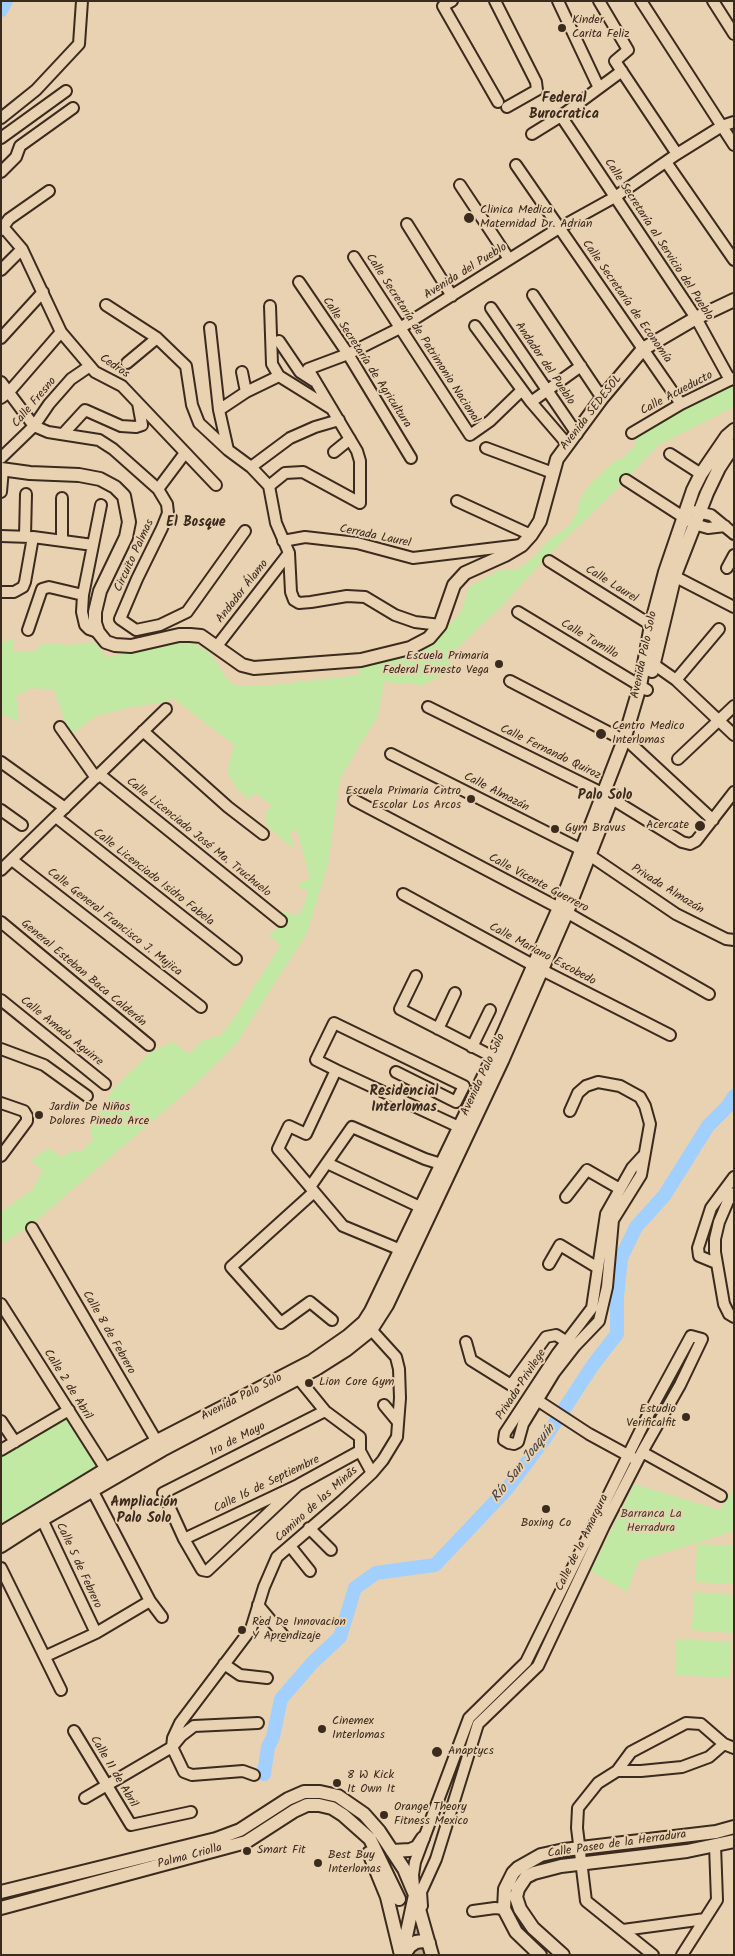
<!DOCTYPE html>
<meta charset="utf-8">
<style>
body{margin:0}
#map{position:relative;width:735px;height:1956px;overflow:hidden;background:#e9d2b2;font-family:Kalam,sans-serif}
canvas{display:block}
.frame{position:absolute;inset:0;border:2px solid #3b2a1e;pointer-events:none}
</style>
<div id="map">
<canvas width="735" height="1956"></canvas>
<div class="frame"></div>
</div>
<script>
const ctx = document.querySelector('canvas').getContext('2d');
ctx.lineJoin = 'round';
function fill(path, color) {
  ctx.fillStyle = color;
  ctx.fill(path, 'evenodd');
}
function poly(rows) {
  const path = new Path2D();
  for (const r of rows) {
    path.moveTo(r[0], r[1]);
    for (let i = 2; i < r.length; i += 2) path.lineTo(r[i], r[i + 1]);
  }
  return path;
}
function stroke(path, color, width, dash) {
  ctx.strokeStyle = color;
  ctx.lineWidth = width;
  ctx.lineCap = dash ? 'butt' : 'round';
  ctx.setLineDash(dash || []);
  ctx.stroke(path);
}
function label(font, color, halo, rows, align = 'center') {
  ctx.font = font + ' Kalam,sans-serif';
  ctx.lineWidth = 4;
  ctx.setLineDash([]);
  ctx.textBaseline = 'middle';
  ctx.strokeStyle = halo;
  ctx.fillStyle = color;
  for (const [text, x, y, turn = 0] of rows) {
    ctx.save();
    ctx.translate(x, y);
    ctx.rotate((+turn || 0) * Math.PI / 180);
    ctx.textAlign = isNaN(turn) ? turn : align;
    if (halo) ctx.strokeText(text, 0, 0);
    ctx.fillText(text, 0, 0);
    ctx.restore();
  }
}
const green = poly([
 [734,386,734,407,657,446,626,480,547,557,502,606,447,658,455,669,423,685,384,682,378,716,340,778,328,864,307,933,236,1044,197,1083,30,1226,1,1244,1,1212,32,1190,43,1171,31,1160,49,1148,62,1157,73,1150,81,1152,93,1140,90,1130,113,1089,151,1052,173,1042,189,1054,202,1041,221,1035,235,1017,280,946,269,934,279,927,283,912,299,915,305,902,308,890,299,888,299,883,310,879,297,830,290,831,294,849,267,826,265,814,272,806,255,793,248,799,237,789,227,772,234,745,173,698,164,702,132,707,96,716,70,735,54,690,31,688,16,696,19,722,1,714,1,643,13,639,14,652,35,652,39,646,46,643,68,645,94,642,107,657,156,647,191,642,211,654,229,681,238,686,271,685,360,675,360,662,429,640,446,628,461,612,469,587,500,570,519,569,535,556,549,540,568,527,577,513,579,501,590,484,614,462,624,457,636,445,635,436,681,410],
 [68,1417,98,1466,4,1524,1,1520,1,1457],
 [634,1484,720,1510,734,1488,734,1529,731,1532,639,1561,627,1592,591,1571],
 [697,1544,734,1546,734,1584,695,1582],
 [694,1592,734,1595,734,1633,692,1630],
 [676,1639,731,1642,730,1678,675,1675]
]);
const river = poly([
 [1,10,6,1],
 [264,1774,268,1747,273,1737,281,1699,313,1662,340,1637,355,1588,376,1573,435,1565,506,1490,543,1441,593,1365,617,1334,617,1297,621,1258,636,1227,664,1196,708,1126,728,1106,734,1096]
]);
const majorTunnel = poly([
 [407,1895,420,1955]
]);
const minor = poly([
 [452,1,443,6,498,102],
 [495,1,536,82,537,90,507,107],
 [558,1,599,88],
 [599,1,628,50,615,61,677,154],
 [641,1,734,145],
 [713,1,734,34],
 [561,116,696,318,730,380],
 [1,118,36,90,79,44,82,1],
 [532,134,561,116,622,71],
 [1,138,66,91],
 [666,162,734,260],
 [516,165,681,404],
 [1,172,16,157,20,146,73,108],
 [460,185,509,259],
 [407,224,452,296],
 [4,228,22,249,61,332,95,372,122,386,216,485],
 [1,230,9,219,49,191],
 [354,257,470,435,490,421,522,390],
 [1,270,22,249],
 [299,282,348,354,411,458],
 [533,295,602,398],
 [106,305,157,338,186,366,192,405,199,423,228,450,251,467,269,486,276,523,289,553,291,592,294,600,299,603,311,602,347,596,365,597,395,615,415,622,440,625],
 [270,306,272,364,279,376,332,409],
 [491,308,577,434],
 [475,326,531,402,568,445],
 [210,328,219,410,228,450],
 [1,338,43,292],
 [279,341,300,372,314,381],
 [127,363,157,338],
 [242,372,246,392],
 [1,382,34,426,48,432,99,440,113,449,158,489,167,504,168,513,162,528,137,579,120,619,136,630,160,625,187,612,245,531],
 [1,398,9,392,61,332],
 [531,402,581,366],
 [219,410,246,392,279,376],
 [632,433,681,404,734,378],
 [63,434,85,410,121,426,136,427,142,425,138,403],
 [486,448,553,473],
 [334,452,350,439],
 [670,454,701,474],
 [1,458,34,426,49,404,71,379,90,366],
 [251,467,290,438,315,427,339,420],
 [626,480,694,524,708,528,725,526],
 [269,486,285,473,303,472,360,503,360,461,357,451,308,369,348,354,400,328,559,228,615,197,677,154,722,126,734,122],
 [158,489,185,453],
 [1,492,3,469],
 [457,501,531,535],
 [692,511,711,515,734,534],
 [1,536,30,537],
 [25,536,26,494],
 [62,541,62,498],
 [283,541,305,537,357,543,413,558,521,545],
 [93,545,101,505],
 [549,561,651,625,656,626],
 [727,568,734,555],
 [668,573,734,607],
 [1,592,14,592,23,587,25,582,33,537,93,545,83,595,82,612,85,625,89,629,98,632],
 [518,612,647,690],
 [28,630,42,589,49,587,83,595],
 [217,646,289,553],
 [649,661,676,680,734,735],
 [676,680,719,629],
 [510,681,631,744,713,820],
 [428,707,604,794,682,842,690,844,696,841,734,792],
 [60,727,96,778],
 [143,731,228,807,263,834],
 [391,754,582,850,676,914,726,939,734,940],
 [678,759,734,706],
 [1,762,65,808],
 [99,774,281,921],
 [354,800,559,908,709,994],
 [1,810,22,825],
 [56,817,236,959],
 [12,860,201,1007],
 [1,870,166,709],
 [403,894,542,970,670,1035],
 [1,922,149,1045],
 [416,976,400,1009,499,1060],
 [1,1000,105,1084],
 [438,1029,455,993],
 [472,1047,490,1010],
 [1,1049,44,1065,87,1096],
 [336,1070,459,1127],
 [396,1072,456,1102,464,1086,334,1023,316,1060,336,1070,306,1134,289,1126,278,1149,343,1226,401,1250],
 [1,1103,24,1111,27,1116,27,1121,1,1156],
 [570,1111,578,1093,586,1086,598,1082,620,1086,640,1097,645,1106,650,1124,641,1175,613,1220,607,1287,599,1321,575,1346,554,1373,523,1424,518,1442,514,1444,509,1443,504,1440,505,1433,557,1354,592,1308,606,1214,632,1168,643,1156],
 [327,1163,420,1207],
 [310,1187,352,1127,425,1159,441,1164],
 [314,1192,231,1267,281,1323,310,1302,332,1320],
 [734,1193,728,1201,719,1222,715,1239,715,1252,724,1304,729,1314,734,1317],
 [566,1197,587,1170,620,1189],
 [32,1228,160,1447],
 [716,1263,699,1256,698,1248,711,1208,734,1177],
 [549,1264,560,1245,598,1268],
 [1,1304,109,1474],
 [466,1342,471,1360,511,1385,546,1337,556,1335,567,1342],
 [294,1373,325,1411,360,1437,360,1451,372,1473],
 [531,1399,537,1400,589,1434,633,1458],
 [384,1405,398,1422],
 [1,1421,15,1442],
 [1,1450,69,1410],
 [642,1452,721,1496],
 [89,1484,150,1601,162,1617],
 [298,1485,207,1571,202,1570,184,1539,163,1493,325,1411],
 [39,1513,96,1633],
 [309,1528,331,1550],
 [184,1539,298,1485,360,1451],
 [290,1546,310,1571],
 [1,1568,61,1690],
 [258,1605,283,1635],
 [46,1656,96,1633,150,1601],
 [224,1664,240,1675,267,1678],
 [74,1731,131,1825,191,1812],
 [617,1771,641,1771,682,1767,709,1757,724,1744],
 [254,1775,243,1771,192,1775,184,1772,172,1747,173,1738,180,1723,251,1629,264,1587,277,1557,343,1500,372,1473,383,1460,397,1437,400,1398,399,1369,396,1357,366,1324],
 [85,1798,172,1747,181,1736,194,1726,258,1723],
 [414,1887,413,1875,415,1862,469,1718,526,1662,648,1415,691,1336,702,1339,680,1385,642,1452,604,1526,538,1666,478,1724,436,1859,421,1892,422,1906],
 [473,1911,495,1908,504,1909],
 [623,1930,705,1919],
 [653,1955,586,1901,577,1828,578,1808,598,1783,617,1771,631,1752,686,1723,701,1724,724,1744,734,1748],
 [682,1955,717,1900,715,1845]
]);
const major = poly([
 [1,469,30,473,79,475,100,479,115,487,124,496,129,522,126,537,100,591,95,612,95,623,98,632,106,642,115,645,131,646,179,635,190,635,201,636,242,665,254,668,361,660,410,648,429,638,440,625,454,585,465,573,505,555,522,545,531,535,540,521,557,459,602,398,643,349,696,318,734,300],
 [652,671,675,575,707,493,719,468,734,445],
 [1,1533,106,1469,157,1441,312,1361,348,1336,364,1322,371,1311,493,1057,559,908,624,740,640,686,651,625,665,572,693,490,701,474,727,436,734,430],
 [1,1546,43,1519,162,1450,316,1369,346,1350,371,1330,387,1305,502,1061,567,912,613,795],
 [392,1851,410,1850,417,1847,423,1838],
 [369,1853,387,1897,401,1955],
 [1,1892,216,1839,240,1830,288,1799,304,1792,320,1792,338,1796,364,1814,379,1831,404,1869,415,1895,432,1955],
 [1,1908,246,1842,294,1811,307,1805,319,1805,332,1808,343,1815,370,1839,399,1899],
 [402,1955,415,1895],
 [404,1955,410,1946,416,1942,423,1941,429,1943],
 [540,1955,516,1932,504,1909,505,1889,513,1873,518,1868,541,1855,564,1850,716,1832,734,1827],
 [563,1955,533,1928,520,1909,516,1897,518,1889,526,1877,534,1873,561,1866,687,1851,734,1841]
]);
const markers = [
 [562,28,5,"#3b2a1e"],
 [469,218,6,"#3b2a1e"],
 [499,664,5,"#3b2a1e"],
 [601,734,6,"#3b2a1e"],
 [471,799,5,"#3b2a1e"],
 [700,826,6,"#3b2a1e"],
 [555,829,5,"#3b2a1e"],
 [39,1115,5,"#3b2a1e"],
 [309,1383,5,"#3b2a1e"],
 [686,1417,5,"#3b2a1e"],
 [546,1509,5,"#3b2a1e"],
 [242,1630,5,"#3b2a1e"],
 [322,1729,5,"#3b2a1e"],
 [437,1752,6,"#3b2a1e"],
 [337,1783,5,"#3b2a1e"],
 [384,1815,5,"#3b2a1e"],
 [247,1851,5,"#3b2a1e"],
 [318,1863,5,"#3b2a1e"]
];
const poiNames = [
 ["Kinder",572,21],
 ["Carita Feliz",572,35],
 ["Clinica Medica",480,211],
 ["Maternidad Dr. Adrian",480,225],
 ["Escuela Primaria",489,657,"right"],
 ["Federal Ernesto Vega",489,671,"right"],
 ["Centro Medico",612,727],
 ["Interlomas",612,741],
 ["Escuela Primaria Cntro",461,792,"right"],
 ["Escolar Los Arcos",461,806,"right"],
 ["Acercate",689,826,"right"],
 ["Gym Bravus",565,829],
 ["Jardin De Niños",49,1108],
 ["Dolores Pinedo Arce",49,1122],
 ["Lion Core Gym",319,1383],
 ["Estudio",676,1410,"right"],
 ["Verificalfit",676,1424,"right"],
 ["Boxing Co",546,1524,"center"],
 ["Red De Innovacion",252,1623],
 ["Y Aprendizaje",252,1637],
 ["Cinemex",332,1722],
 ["Interlomas",332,1736],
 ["Anaptycs",448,1752],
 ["8 W Kick",347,1776],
 ["It Own It",347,1790],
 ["Orange Theory",394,1808],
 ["Fitness Mexico",394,1822],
 ["Smart Fit",257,1851],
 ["Best Buy",328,1856],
 ["Interlomas",328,1870]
];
const streetNames = [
 ["Calle Secretaría al Servicio del Pueblo",658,240,57],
 ["Avenida del Pueblo",466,272,-32],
 ["Calle Secretaría de Economía",626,302,55],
 ["Calle Secretaría de Patrimonio Nacional",422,339,57],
 ["Calle Secretaría de Agricultura",366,363,57],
 ["Andador del Pueblo",544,364,56],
 ["Cedros",114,367,34],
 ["Calle Acueducto",677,394,-28],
 ["Calle Fresno",35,403,-50],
 ["Avenida SEDESOL",592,413,-52],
 ["Cerrada Laurel",375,537,12],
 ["Circuito Palmas",135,556,-65],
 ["Calle Laurel",611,585,32],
 ["Andador Álamo",243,592,-52],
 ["Calle Tomillo",589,640,31],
 ["Avenida Palo Solo",645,655,-78],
 ["Calle Fernando Quiroz",550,753,26],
 ["Calle Almazán",496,793,27],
 ["Calle Licenciado José Ma. Truchuelo",198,838,39],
 ["Calle Licenciado Isidro Fabela",153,878,38],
 ["Calle Vicente Guerrero",538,884,28],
 ["Privada Almazán",667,890,32],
 ["Calle General Francisco J. Mujica",114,923,38],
 ["Calle Mariano Escobedo",542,955,28],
 ["General Esteban Baca Calderón",83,974,40],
 ["Calle Amado Aguirre",61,1032,39],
 ["Avenida Palo Solo",484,1075,-65],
 ["Calle 8 de Febrero",108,1333,60],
 ["Calle 2 de Abril",67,1385,58],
 ["Privada Privilege",522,1385,-57],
 ["Avenida Palo Solo",242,1398,-27],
 ["1ro de Mayo",238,1440,-27],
 ["Calle 16 de Septiembre",267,1485,-26],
 ["Camino de las Minãs",317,1505,-42],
 ["Calle de la Amargura",583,1543,-64],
 ["Calle 5 de Febrero",78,1566,65],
 ["Calle 11 de Abril",113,1772,59],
 ["Calle Paseo de la Herradura",617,1845,-8],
 ["Palma Criolla",190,1857,-15]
];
const parkNames = [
 ["Barranca La",651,1515],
 ["Herradura",651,1529]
];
const neighbourhoodNames = [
 ["Federal",564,100],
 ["Burocratica",564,116],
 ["El Bosque",196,524],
 ["Palo Solo",605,797],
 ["Residencial",404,1093],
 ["Interlomas",404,1109],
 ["Ampliación",144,1504],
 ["Palo Solo",144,1520]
];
const waterNames = [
 ["Río San Joaquín",524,1464,-52]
];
fill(green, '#c1e9a4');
stroke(river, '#a2d0fe', 14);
stroke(majorTunnel, '#c6b094', 12, [12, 6]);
stroke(minor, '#3b2a1e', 14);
stroke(major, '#3b2a1e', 16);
stroke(minor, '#e9d2b2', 10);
stroke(major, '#e9d2b2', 12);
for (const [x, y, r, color] of markers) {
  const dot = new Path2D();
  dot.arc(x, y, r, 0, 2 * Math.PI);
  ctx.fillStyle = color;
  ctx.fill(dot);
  stroke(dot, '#e9d2b2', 2);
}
label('12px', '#3b2a1e', '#e9d2b2', poiNames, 'left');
label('12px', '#3b2a1e', '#e9d2b2', streetNames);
label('12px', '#483d2b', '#e9d2b2', parkNames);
label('bold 14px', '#3b2a1e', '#e9d2b2', neighbourhoodNames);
label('italic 14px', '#4a4340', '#e9d2b2', waterNames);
</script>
